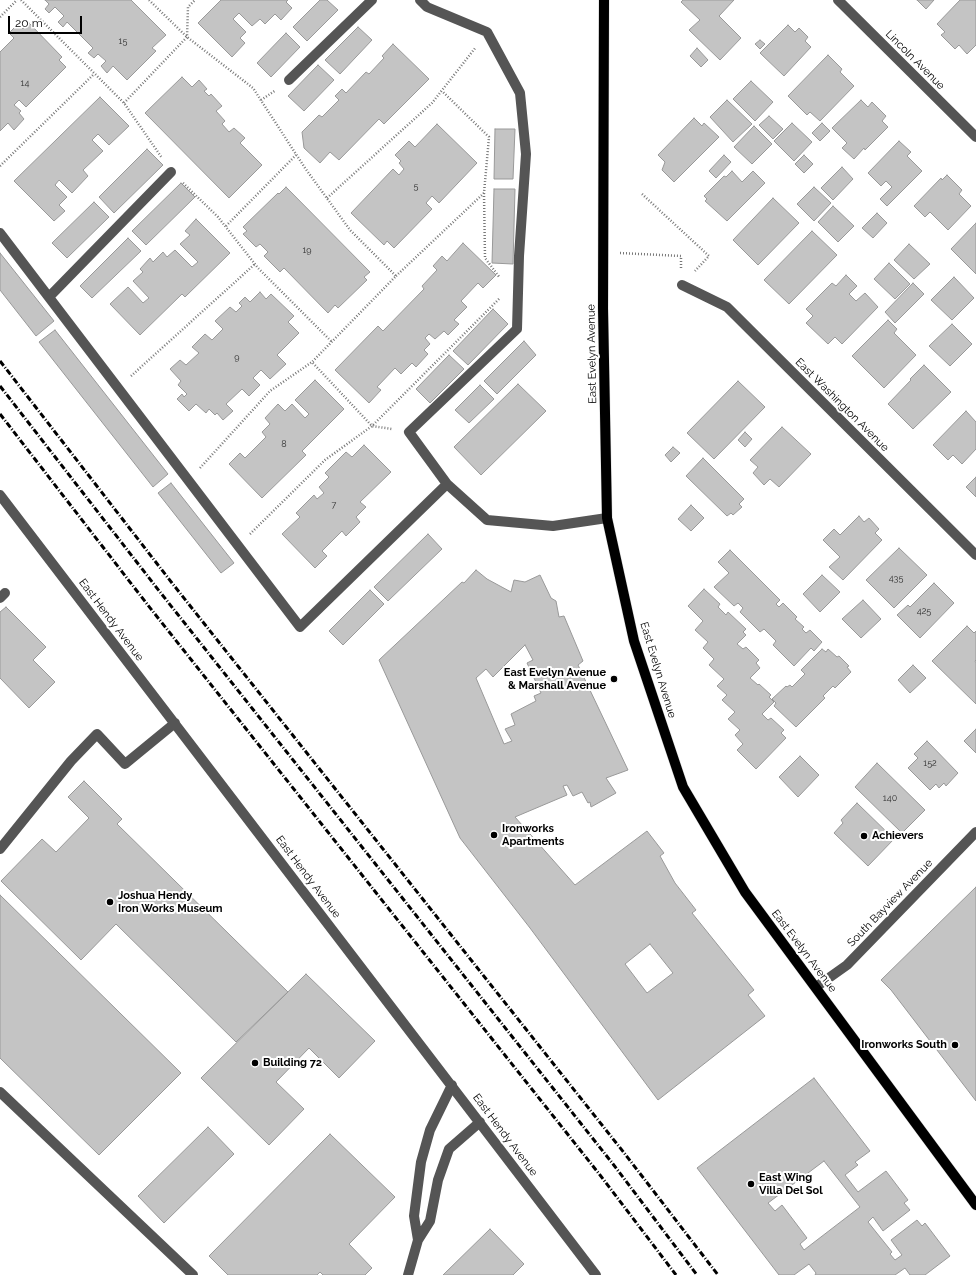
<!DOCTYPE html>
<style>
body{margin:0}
#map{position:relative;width:976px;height:1275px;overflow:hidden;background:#fff;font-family:Raleway,sans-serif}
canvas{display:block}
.scale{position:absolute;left:8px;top:16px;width:74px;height:18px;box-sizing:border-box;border:2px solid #000;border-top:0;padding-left:5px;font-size:12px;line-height:14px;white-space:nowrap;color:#000;-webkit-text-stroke:3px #fff;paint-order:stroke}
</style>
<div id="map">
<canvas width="976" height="1275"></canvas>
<div class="scale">20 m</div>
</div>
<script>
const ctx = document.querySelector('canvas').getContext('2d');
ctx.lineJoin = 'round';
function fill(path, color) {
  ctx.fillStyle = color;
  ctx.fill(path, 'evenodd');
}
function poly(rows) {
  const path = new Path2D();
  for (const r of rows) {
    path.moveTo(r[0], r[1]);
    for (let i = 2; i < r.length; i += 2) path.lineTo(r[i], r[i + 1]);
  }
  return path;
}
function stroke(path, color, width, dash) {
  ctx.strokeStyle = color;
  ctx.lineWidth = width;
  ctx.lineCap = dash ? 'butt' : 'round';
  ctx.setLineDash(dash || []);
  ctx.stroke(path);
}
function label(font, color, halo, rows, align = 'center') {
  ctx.font = font + ' Raleway,sans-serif';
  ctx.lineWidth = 4;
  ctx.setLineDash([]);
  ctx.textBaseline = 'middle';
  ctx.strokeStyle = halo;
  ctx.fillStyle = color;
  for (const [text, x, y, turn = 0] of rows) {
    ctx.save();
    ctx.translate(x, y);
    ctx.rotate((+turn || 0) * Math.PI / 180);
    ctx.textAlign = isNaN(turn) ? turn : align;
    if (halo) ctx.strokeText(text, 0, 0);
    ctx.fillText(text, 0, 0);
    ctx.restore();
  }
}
const building = poly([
 [45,0,131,0,166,35,152,48,156,51,127,80,113,66,107,73,101,66,106,61,98,54,94,58,88,53,93,48,67,22,63,27,58,22,64,16,55,7,49,13,45,9,49,4,45,0],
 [221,0,288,0,286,2,292,8,281,20,275,14,265,24,260,19,252,26,239,13,233,19,246,32,240,38,245,43,232,57,198,23,221,0],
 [320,0,327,0,338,10,307,41,293,27,320,0],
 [683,0,734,0,719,16,741,38,720,60,689,30,700,20,681,2,683,0],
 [917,0,934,0,926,9,917,0],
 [960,0,976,0,976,45,967,54,959,45,955,49,941,35,945,32,937,24,960,0],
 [29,23,62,57,59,60,66,67,26,107,19,100,14,105,21,111,19,113,24,119,14,130,8,123,0,131,0,52,14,38,9,33,18,24,23,29,29,23],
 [788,25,795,32,799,28,808,37,805,41,811,47,784,76,760,53,788,25],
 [358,27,372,40,340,74,325,60,358,27],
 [286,33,300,47,271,77,257,63,286,33],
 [760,40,765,44,760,49,755,44,760,40],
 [393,44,429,79,384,124,379,119,339,160,330,152,320,163,304,148,302,132,319,115,322,117,339,100,335,96,342,89,346,93,366,72,369,74,384,58,382,56,393,44],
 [697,48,708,60,701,67,690,56,697,48],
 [828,55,842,69,840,72,854,86,820,121,810,112,807,115,788,96,828,55],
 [318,65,334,80,304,111,288,96,318,65],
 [182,77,192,87,199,80,207,89,204,91,209,96,211,94,222,106,216,111,225,121,222,124,229,132,234,128,245,138,240,143,262,165,229,198,145,113,182,77],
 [751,81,773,102,755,121,733,99,751,81],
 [100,97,129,126,109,145,98,134,92,140,103,151,83,170,88,176,72,193,59,180,55,185,67,197,59,205,65,211,54,221,14,181,100,97],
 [727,100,752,124,733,142,710,117,727,100],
 [861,100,868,107,872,102,886,116,882,121,888,127,865,150,864,148,854,159,842,148,847,143,832,128,861,100],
 [769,116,783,129,773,139,759,125,769,116],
 [694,118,702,126,704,123,719,137,674,182,662,170,665,162,658,155,694,118],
 [792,123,812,142,794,161,774,141,792,123],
 [822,123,830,131,820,141,812,133,822,123],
 [437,124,477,163,439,203,432,196,426,203,432,209,394,248,387,241,384,245,351,213,393,169,399,175,404,169,399,163,401,161,395,155,409,141,415,147,437,124],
 [754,126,772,144,752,164,734,147,754,126],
 [495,129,515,129,513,179,494,179,495,129],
 [899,141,911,152,907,156,922,171,887,206,880,199,892,187,886,181,881,186,868,173,899,141],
 [147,149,163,165,114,213,99,197,147,149],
 [724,155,731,162,716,178,709,171,724,155],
 [804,155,813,164,804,173,795,164,804,155],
 [842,167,853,179,833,200,821,188,842,167],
 [732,171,742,182,753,171,765,183,727,221,705,201,707,199,704,196,724,176,726,177,732,171],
 [947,175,962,190,959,194,971,206,948,230,930,212,925,217,914,206,941,178,942,180,947,175],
 [181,183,195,197,146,245,132,231,181,183],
 [286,187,370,272,364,277,367,280,338,308,335,305,328,313,284,268,280,272,264,256,268,252,260,244,256,247,243,234,247,231,243,227,278,193,279,194,286,187],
 [814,187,831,203,814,221,797,204,814,187],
 [494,189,515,189,513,264,492,263,494,189],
 [773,198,799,223,758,265,733,240,773,198],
 [94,202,109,217,67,258,52,243,94,202],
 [833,206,854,226,838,242,818,222,833,206],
 [877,213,887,223,873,238,862,228,877,213],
 [196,219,230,253,185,297,182,294,140,335,110,304,128,287,143,303,149,298,133,281,143,272,140,269,150,258,153,262,163,252,167,257,175,250,192,267,198,262,180,244,190,235,185,231,196,219],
 [976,223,976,274,951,249,976,223],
 [812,231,837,255,789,304,764,280,812,231],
 [128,238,141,251,92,298,80,286,128,238],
 [463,243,496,275,483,288,478,283,461,301,467,307,454,320,459,324,448,335,444,331,435,339,429,334,425,338,430,344,424,350,428,354,416,367,412,363,401,374,395,368,377,387,381,390,369,403,335,370,378,326,383,331,424,289,422,286,437,270,433,266,442,256,447,261,463,243],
 [909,244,930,264,914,279,894,260,909,244],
 [0,253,54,321,36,336,0,290,0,253],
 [889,263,910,284,895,299,874,279,889,263],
 [846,275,857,286,849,294,856,301,865,293,878,307,842,344,835,337,828,344,806,323,813,316,806,309,832,283,836,286,846,275],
 [954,277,974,298,952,320,931,300,954,277],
 [913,283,924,294,895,323,885,312,913,283],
 [260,292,266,299,271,294,294,316,288,322,299,333,277,355,286,364,270,379,261,370,253,378,260,385,249,396,242,389,226,404,233,411,223,420,217,413,215,415,209,409,206,413,196,404,189,411,177,399,182,394,184,397,187,394,178,385,181,381,170,369,180,360,186,365,199,353,192,347,205,334,212,340,223,329,215,321,230,307,236,312,242,306,239,303,245,297,250,302,260,292],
 [493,309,508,324,468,365,453,351,493,309],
 [888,320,897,329,894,333,916,355,884,388,852,356,888,320],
 [952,324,972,344,950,366,929,346,952,324],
 [55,330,168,474,153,487,39,342,55,330],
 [524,341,536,355,497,394,484,381,524,341],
 [449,355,464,369,430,403,416,389,449,355],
 [924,365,951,392,913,429,888,404,911,380,910,379,924,365],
 [315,380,344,409,302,451,306,455,262,498,229,464,240,453,245,458,266,437,262,432,270,424,265,418,278,404,285,411,292,404,305,418,309,414,295,400,315,380],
 [738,381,765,407,714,459,687,433,738,381],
 [518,384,546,411,481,475,454,447,518,384],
 [480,385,494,399,469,423,455,410,480,385],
 [966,411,976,422,976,449,962,464,953,455,948,460,933,445,966,411],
 [782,427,811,454,779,487,770,479,764,485,753,473,758,467,750,460,782,427],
 [745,432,752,439,745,447,738,440,745,432],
 [364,445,391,472,360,502,366,507,356,517,360,522,346,536,342,531,322,551,327,556,315,568,282,534,300,517,296,513,314,495,317,499,324,493,319,487,329,477,325,473,346,452,352,457,364,445],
 [673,447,680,453,671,462,665,455,673,447],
 [703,458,744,499,739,504,742,507,733,515,731,513,727,516,686,476,703,458],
 [976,477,976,497,966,487,976,477],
 [171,483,234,563,221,573,158,493,171,483],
 [691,505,704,518,691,531,678,519,691,505],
 [859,516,864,522,869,518,879,529,875,533,882,540,843,580,829,567,840,557,823,540,834,529,840,535,859,516],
 [428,534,442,549,388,601,374,587,428,534],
 [899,548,927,575,894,608,866,580,899,548],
 [730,550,780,600,776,604,779,607,783,603,797,617,795,619,804,627,802,629,806,633,810,630,822,642,814,651,811,648,794,666,773,645,776,641,764,629,760,632,740,612,743,608,738,603,734,606,714,587,729,573,718,562,730,550],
 [476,570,487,579,511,592,514,580,525,582,540,575,551,598,556,601,559,617,564,616,583,661,578,665,628,770,606,778,616,793,591,807,590,802,588,803,582,792,573,796,567,785,563,786,567,795,515,817,575,885,647,831,664,853,660,856,675,883,696,910,692,913,754,990,748,995,765,1016,658,1100,530,928,460,838,379,660,462,582,464,583,476,570],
 [525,645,533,660,527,663,541,693,534,696,536,701,511,714,515,725,505,729,512,741,504,744,476,678,486,669,493,677,525,645],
 [650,944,673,973,647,993,625,964,650,944],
 [822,575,840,592,820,612,803,594,822,575],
 [934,583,954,603,920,638,897,615,908,605,910,607,934,583],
 [704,589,720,604,718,607,726,615,728,612,746,629,743,632,746,635,737,644,743,649,746,647,759,660,756,663,760,668,750,678,758,685,759,684,771,695,769,697,774,702,762,714,768,720,771,718,784,730,781,733,786,738,756,769,737,750,743,744,735,735,740,730,728,719,735,712,722,700,727,695,717,686,724,679,709,665,714,659,703,648,708,642,695,630,703,621,688,606,704,589],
 [370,590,384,604,343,645,329,631,370,590],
 [863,600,881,619,861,638,842,619,863,600],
 [6,607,46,647,33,660,55,682,29,708,0,678,0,612,6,607],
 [967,626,974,633,976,631,976,660,975,661,976,663,976,704,932,661,967,626],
 [822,649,826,652,828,649,837,657,839,656,849,666,847,667,851,672,835,688,833,686,823,696,825,698,796,727,774,706,776,703,772,699,786,686,787,687,790,685,792,687,805,674,801,670,822,649],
 [913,665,926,678,910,693,898,680,913,665],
 [976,729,976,753,964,741,976,729],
 [927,741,958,773,946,786,944,783,939,788,936,784,930,790,908,768,918,758,914,754,927,741],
 [800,756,819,775,798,797,779,777,800,756],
 [877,763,925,810,902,833,855,787,877,763],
 [84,781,122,819,117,824,288,992,236,1042,116,924,81,960,1,881,42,839,56,852,89,818,68,797,84,781],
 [857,803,894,839,868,866,834,833,843,823,841,820,857,803],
 [976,887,976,1101,891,990,881,980,976,887],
 [0,895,181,1073,99,1155,0,1058,0,895],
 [306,974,375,1041,339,1078,309,1048,276,1082,304,1109,269,1145,201,1078,306,974],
 [814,1078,870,1151,855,1162,858,1165,845,1175,858,1192,886,1171,908,1200,904,1203,910,1210,883,1231,873,1217,868,1222,892,1252,890,1254,895,1260,902,1255,891,1240,917,1220,922,1226,925,1223,950,1256,925,1275,910,1275,905,1268,895,1275,815,1275,816,1273,809,1264,794,1275,779,1275,697,1168,814,1078],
 [824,1161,860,1207,804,1250,800,1244,807,1238,782,1205,775,1211,768,1203,824,1161],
 [208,1127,234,1154,164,1223,138,1196,208,1127],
 [330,1134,395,1197,349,1244,372,1268,365,1275,323,1275,320,1272,317,1275,228,1275,209,1256,330,1134],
 [490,1229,524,1264,513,1275,443,1275,490,1229]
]);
const path = poly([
 [21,0,124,103,162,158],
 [149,0,187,37,253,88,305,168,350,230,396,276,312,362,372,426,392,429],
 [0,17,17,0],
 [261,100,276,90],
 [124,103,187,37,188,7,195,0],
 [0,166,94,74],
 [183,183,218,217,258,268,332,342],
 [484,193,485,258,500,278],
 [642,194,709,256,695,271],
 [327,198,432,103,476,47],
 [226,226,296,155],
 [620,253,681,256,681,268],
 [396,276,484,193,489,137,442,91],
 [131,376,255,264],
 [200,468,270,391,312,362],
 [250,534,325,460,372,426,500,298]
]);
const minor = poly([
 [420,0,427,7,487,32,520,93,526,154,519,256,517,329,409,432,447,484,487,520,553,526,607,518],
 [838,0,976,137],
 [289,80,372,0],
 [0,233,300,627,447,484],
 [682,285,727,307,976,555],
 [49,297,171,172],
 [0,495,596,1275],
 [0,598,5,593],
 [0,849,71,761,97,734,125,764,175,723],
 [816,987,847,965,976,832],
 [0,1092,193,1275],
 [418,1240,414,1216,421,1162,430,1130,452,1085],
 [408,1275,418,1240,430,1221,438,1180,449,1149,480,1122]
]);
const major = poly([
 [604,0,603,308,607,518,634,641,683,787,745,892,976,1205]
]);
const rail = poly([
 [0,361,172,583,625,1154,718,1275],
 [0,386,160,592,613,1164,697,1275],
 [0,414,147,604,600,1175,676,1275]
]);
const markers = [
 [614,679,4,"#000"],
 [494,835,4,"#000"],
 [864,836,4,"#000"],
 [110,902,4,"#000"],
 [955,1045,4,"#000"],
 [255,1063,4,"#000"],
 [751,1184,4,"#000"]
];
const numberNames = [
 ["15",123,41],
 ["14",25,83],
 ["5",416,186],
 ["19",307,250],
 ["9",237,357],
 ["8",284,444],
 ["7",334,505],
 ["435",896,578],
 ["425",924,611],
 ["152",930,763],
 ["140",890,798]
];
const streetNames = [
 ["Lincoln Avenue",915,60,45],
 ["East Evelyn Avenue",592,354,-91],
 ["East Washington Avenue",842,405,45],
 ["East Hendy Avenue",111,620,53],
 ["East Evelyn Avenue",658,670,73],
 ["East Hendy Avenue",308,877,53],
 ["South Bayview Avenue",890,903,-46],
 ["East Evelyn Avenue",804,951,53],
 ["East Hendy Avenue",505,1135,53]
];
const poiNames = [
 ["East Evelyn Avenue",606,673,"right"],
 ["& Marshall Avenue",606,686,"right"],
 ["Ironworks",502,829],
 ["Apartments",502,842],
 ["Achievers",872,836],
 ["Joshua Hendy",118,896],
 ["Iron Works Museum",118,909],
 ["Ironworks South",947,1045,"right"],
 ["Building 72",263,1063],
 ["East Wing",759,1178],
 ["Villa Del Sol",759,1191]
];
fill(building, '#c4c4c4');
stroke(building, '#999', 1);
stroke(major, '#dbdbdb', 11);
stroke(path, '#777', 2.5, [1, 2]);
stroke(minor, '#555', 10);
stroke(major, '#000', 10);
stroke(rail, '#000', 3, [6, 2, 1, 2]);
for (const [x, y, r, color] of markers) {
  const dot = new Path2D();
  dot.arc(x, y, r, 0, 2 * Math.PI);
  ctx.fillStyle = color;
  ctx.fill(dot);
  stroke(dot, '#fff', 1.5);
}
label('9px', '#313131', null, numberNames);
label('11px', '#000', '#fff', streetNames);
label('bold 11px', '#000', '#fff', poiNames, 'left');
</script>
